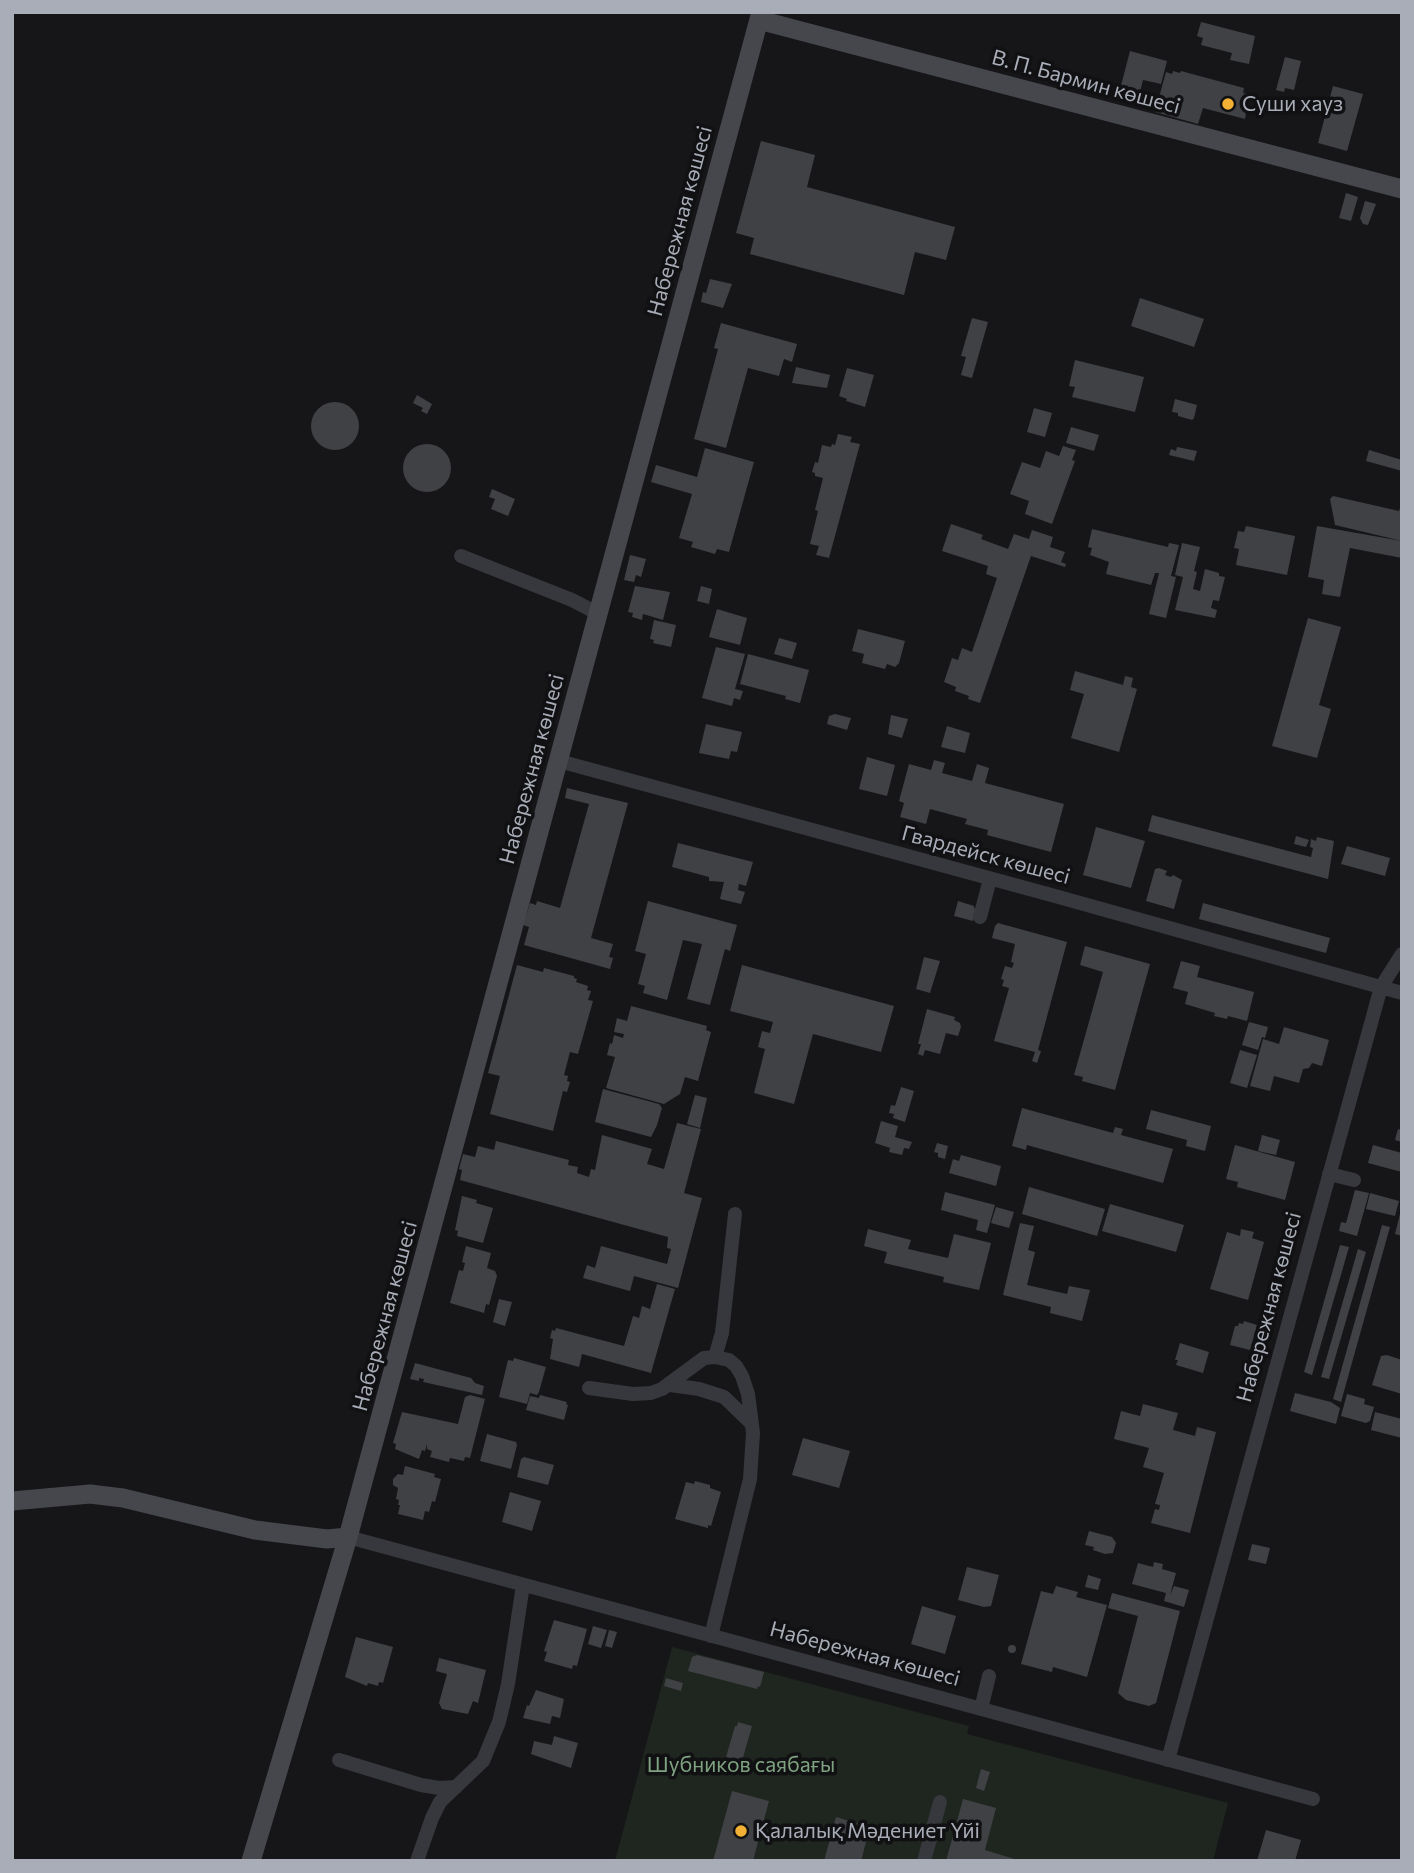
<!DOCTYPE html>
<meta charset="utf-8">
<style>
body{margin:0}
#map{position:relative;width:1414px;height:1873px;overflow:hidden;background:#161618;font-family:Commissioner,sans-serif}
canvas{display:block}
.frame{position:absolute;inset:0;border:14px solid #a8adb8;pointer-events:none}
</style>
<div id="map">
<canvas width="1414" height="1873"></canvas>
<div class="frame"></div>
</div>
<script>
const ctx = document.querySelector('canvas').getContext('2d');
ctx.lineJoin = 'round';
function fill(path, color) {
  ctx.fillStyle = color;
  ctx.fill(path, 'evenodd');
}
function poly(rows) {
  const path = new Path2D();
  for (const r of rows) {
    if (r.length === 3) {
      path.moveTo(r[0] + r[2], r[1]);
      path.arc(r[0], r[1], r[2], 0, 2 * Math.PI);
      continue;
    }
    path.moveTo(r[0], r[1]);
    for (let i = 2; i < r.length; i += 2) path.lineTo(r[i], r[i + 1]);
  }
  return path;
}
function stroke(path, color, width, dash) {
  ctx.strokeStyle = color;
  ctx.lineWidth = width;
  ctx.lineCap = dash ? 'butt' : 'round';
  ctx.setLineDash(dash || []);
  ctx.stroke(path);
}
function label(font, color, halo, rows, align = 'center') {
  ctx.font = font + ' Commissioner,sans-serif';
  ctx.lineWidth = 7;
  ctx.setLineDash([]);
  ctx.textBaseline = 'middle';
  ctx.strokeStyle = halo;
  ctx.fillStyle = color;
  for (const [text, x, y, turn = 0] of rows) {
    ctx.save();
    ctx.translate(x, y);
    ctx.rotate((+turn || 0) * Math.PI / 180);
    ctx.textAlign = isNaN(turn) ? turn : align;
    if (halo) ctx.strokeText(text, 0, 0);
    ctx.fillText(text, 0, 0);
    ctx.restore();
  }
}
const green = poly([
 [672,1647,969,1726,967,1734,1228,1803,1213,1861,615,1861]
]);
const building = poly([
 [1201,22,1255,36,1249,64,1230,60,1232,53,1201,45,1203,38,1197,36],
 [1130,51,1167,61,1161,84,1143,80,1140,92,1146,94,1144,104,1118,97],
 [1285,57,1301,61,1294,90,1285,88,1284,92,1276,90],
 [1173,71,1180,73,1181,71,1244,88,1243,93,1249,94,1245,119,1203,108,1198,124,1155,112,1166,72,1172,74],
 [1333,86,1363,94,1347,151,1318,143],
 [761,141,815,155,807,187,955,227,946,260,915,252,904,295,750,254,754,238,736,233],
 [1346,193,1358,197,1351,221,1339,218],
 [1365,201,1376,204,1368,225,1363,224,1360,218],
 [710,279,732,284,723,308,701,302,703,292,706,293],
 [1140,298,1204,319,1194,347,1131,326],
 [972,318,988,322,972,378,961,375,966,357,961,356],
 [721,323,797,344,792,362,784,359,779,376,748,368,726,448,694,439,718,349,714,348],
 [1075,360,1144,377,1135,412,1072,397,1075,387,1069,386],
 [796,367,830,375,827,388,792,383],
 [847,368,874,375,865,407,846,401,847,399,839,396],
 [417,395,432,404,427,414,421,411,423,408,413,403],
 [1175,399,1197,405,1194,418,1192,420,1178,416,1178,413,1172,412],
 [335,426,24],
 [1034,408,1052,413,1045,437,1027,432],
 [1071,427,1099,435,1094,451,1066,443],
 [838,434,852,437,850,442,860,444,829,558,816,555,819,546,810,544,818,511,815,510,823,478,815,476,815,473,812,472,815,462,818,463,822,445,831,447,832,444,835,445],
 [427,468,24],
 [1063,446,1076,450,1072,460,1075,461,1052,524,1025,514,1029,501,1010,494,1022,462,1040,468,1046,451,1059,456],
 [1177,447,1197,451,1194,461,1169,455,1171,449,1176,451],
 [705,448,754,462,729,552,717,549,715,554,691,547,693,542,679,538,692,494,651,482,656,465,697,477],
 [1369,450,1402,460,1402,471,1366,461],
 [492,489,515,499,508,516,491,509,495,499,489,497],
 [1333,496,1399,511,1402,501,1402,541,1335,525,1330,499],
 [951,524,983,535,981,539,1008,549,1014,534,1029,539,1032,530,1053,537,1050,547,1065,552,1061,562,1066,564,1065,567,1031,556,980,703,968,699,969,696,955,691,956,687,944,682,952,658,958,660,962,648,972,652,997,578,986,574,988,566,942,551],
 [1246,526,1295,536,1287,575,1236,565,1239,549,1234,548,1238,531,1244,532],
 [1317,526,1402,541,1402,558,1350,548,1340,597,1322,594,1324,580,1308,577],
 [1092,529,1168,547,1169,543,1179,545,1171,576,1176,577,1166,618,1149,614,1159,573,1155,573,1151,585,1106,574,1109,562,1090,555,1092,548,1088,547],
 [1182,543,1200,547,1194,571,1197,572,1193,589,1200,591,1205,569,1219,573,1219,576,1225,577,1219,601,1213,600,1211,608,1217,610,1215,618,1175,610,1183,577,1175,575],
 [630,555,646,559,641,577,636,575,634,582,624,580],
 [635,586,670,592,663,620,643,614,642,620,632,617,633,613,628,612],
 [701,586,712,589,709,604,697,601],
 [717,609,747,618,740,645,709,637],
 [1308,618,1341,627,1319,705,1331,709,1317,758,1272,746],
 [654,620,676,625,671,647,653,643,654,640,650,639],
 [858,629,905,641,899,663,895,667,887,664,885,669,862,663,864,654,852,651],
 [779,638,797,643,792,659,774,654],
 [716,647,745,654,735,689,743,691,740,700,734,698,732,706,702,698],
 [748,654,809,670,800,703,785,699,786,696,740,684],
 [1075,671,1123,685,1125,676,1133,678,1131,687,1137,689,1119,752,1071,738,1084,694,1070,690],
 [835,714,851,718,847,730,827,724,829,716],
 [891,715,908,719,902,738,888,734],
 [706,724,742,732,737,752,731,751,729,759,699,753],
 [947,726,970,733,965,753,941,747],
 [867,757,895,765,887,796,859,789],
 [934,760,945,763,942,773,972,781,977,764,989,768,985,783,1064,804,1051,852,987,835,988,830,965,824,967,819,930,809,926,824,900,817,904,803,899,801,909,764,931,770],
 [567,788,628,803,591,938,613,944,609,957,613,958,610,969,524,945,529,927,523,925,530,903,536,905,537,901,560,908,589,804,565,798],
 [1152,815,1311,857,1313,848,1310,847,1311,839,1316,841,1317,837,1334,841,1328,879,1148,831],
 [1096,827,1145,841,1131,888,1083,875],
 [1296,836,1309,840,1306,847,1294,844],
 [678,843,753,862,746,886,739,884,738,890,745,892,741,904,720,899,724,882,709,881,709,877,672,867],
 [1347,846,1390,858,1385,876,1341,864],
 [1159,868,1167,871,1165,875,1171,877,1173,875,1182,880,1174,909,1146,901,1155,869],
 [648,901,737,925,730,951,725,949,710,1005,687,999,702,944,683,940,667,1000,643,993,645,986,638,984,646,954,635,951],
 [958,901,974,906,974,908,977,909,973,921,954,916],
 [1203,903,1330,938,1326,953,1199,919],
 [998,923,1067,942,1038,1050,1041,1051,1037,1063,1032,1061,1035,1052,994,1041,1009,988,1002,986,1004,980,1001,979,1005,966,1012,968,1014,963,1011,962,1015,944,992,938,995,926],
 [1085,946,1150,964,1115,1090,1082,1081,1083,1077,1074,1075,1103,972,1080,965],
 [924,957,940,961,930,993,916,989],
 [1181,961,1200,966,1197,977,1254,992,1247,1021,1228,1016,1227,1019,1214,1016,1215,1013,1185,1004,1188,992,1173,988],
 [517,965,543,972,544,968,574,976,574,978,577,979,576,982,588,986,587,990,591,991,588,1000,593,1001,578,1054,570,1052,564,1075,568,1076,567,1081,570,1082,567,1092,563,1091,553,1131,490,1114,500,1076,488,1073],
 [742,965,894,1006,881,1052,813,1034,794,1104,754,1093,765,1049,758,1047,762,1031,770,1033,773,1022,730,1011],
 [631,1006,707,1026,706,1030,711,1032,698,1081,685,1077,680,1094,664,1104,606,1088,615,1057,607,1055,610,1043,612,1044,614,1035,623,1038,624,1034,614,1032,617,1018,627,1021],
 [927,1009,955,1017,954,1020,960,1023,961,1027,958,1036,946,1033,940,1054,925,1050,923,1056,918,1054,921,1044,918,1044],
 [1249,1022,1268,1027,1265,1038,1262,1037,1258,1050,1242,1045],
 [1284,1027,1329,1040,1322,1066,1312,1063,1309,1068,1303,1069,1299,1083,1274,1076,1270,1091,1250,1086,1263,1039,1279,1044],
 [1240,1050,1257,1055,1247,1088,1230,1083],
 [901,1087,914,1091,905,1122,893,1118,894,1114,889,1113,891,1105,895,1106],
 [603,1089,659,1104,662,1108,657,1125,651,1137,595,1122],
 [695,1095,707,1098,700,1128,687,1124],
 [1022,1108,1113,1133,1115,1127,1123,1129,1121,1135,1173,1149,1163,1183,1027,1145,1026,1150,1012,1146],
 [1151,1110,1211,1126,1205,1151,1186,1146,1187,1140,1146,1129],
 [881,1121,898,1126,895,1137,912,1142,909,1149,904,1148,902,1155,889,1152,890,1148,875,1143],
 [677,1123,701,1129,684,1193,702,1198,678,1288,634,1276,630,1291,583,1278,587,1265,595,1268,601,1246,667,1264,671,1249,667,1248,668,1237,460,1180,462,1170,459,1169,463,1154,475,1157,478,1146,494,1150,496,1141,569,1160,568,1165,578,1167,577,1173,589,1177,591,1169,595,1170,602,1135,652,1149,647,1164,664,1169],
 [1398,1129,1402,1130,1402,1142,1395,1140],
 [1262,1135,1280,1140,1276,1155,1258,1151],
 [937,1143,948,1146,945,1159,938,1157,938,1153,934,1152],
 [1235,1145,1295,1162,1285,1200,1237,1187,1238,1182,1226,1179],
 [1373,1145,1402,1153,1402,1172,1368,1163],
 [961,1155,1001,1166,996,1186,949,1173,953,1159,959,1161],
 [1029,1187,1105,1209,1097,1236,1022,1214],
 [1355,1190,1369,1193,1357,1236,1339,1231,1341,1222,1346,1223],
 [945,1192,995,1205,987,1233,976,1230,978,1220,941,1210],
 [1370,1193,1399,1201,1395,1216,1366,1209],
 [462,1196,477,1200,476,1203,493,1208,483,1243,457,1236,458,1231,455,1230],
 [1110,1204,1184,1225,1176,1252,1102,1231],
 [996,1207,1014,1212,1009,1228,991,1223],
 [1401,1210,1402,1210,1402,1236,1395,1234],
 [1020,1223,1034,1226,1028,1250,1035,1252,1027,1285,1067,1294,1069,1286,1090,1290,1082,1321,1050,1313,1051,1307,1003,1295],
 [1382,1225,1390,1227,1341,1402,1333,1399],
 [868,1229,911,1240,908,1249,948,1258,954,1234,991,1243,979,1290,943,1282,944,1277,884,1263,887,1252,864,1246],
 [1241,1229,1254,1232,1252,1238,1264,1242,1248,1300,1210,1289,1227,1232,1240,1236],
 [1340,1245,1349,1247,1312,1375,1304,1372],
 [466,1246,491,1253,487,1268,495,1271,497,1276,489,1305,486,1304,484,1313,450,1303,459,1270,463,1271,465,1263,462,1262],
 [1358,1249,1366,1252,1329,1379,1321,1377],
 [657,1284,675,1289,651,1373,582,1354,579,1367,550,1359,553,1339,550,1338,552,1330,555,1331,556,1328,624,1346,633,1316,639,1318,642,1306,650,1309],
 [499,1299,512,1302,505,1326,493,1322],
 [1244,1321,1257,1325,1250,1350,1230,1345,1235,1326,1238,1326,1239,1323,1243,1324],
 [1180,1343,1209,1352,1203,1373,1176,1365,1178,1360,1175,1360],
 [1387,1355,1402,1360,1402,1394,1372,1385,1381,1356],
 [514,1358,546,1367,539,1392,537,1395,530,1393,527,1404,499,1397,508,1360,513,1361],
 [415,1363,471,1378,475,1383,484,1386,482,1395,423,1382,424,1379,419,1378,419,1381,410,1379],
 [1295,1393,1331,1402,1340,1408,1336,1424,1290,1411],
 [1347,1394,1365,1399,1364,1404,1374,1407,1370,1421,1366,1423,1341,1416],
 [470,1395,485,1399,470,1458,465,1457,464,1461,450,1458,449,1462,430,1457,432,1451,427,1449,427,1444,425,1451,422,1450,419,1459,395,1449,396,1444,393,1443,402,1412,458,1424,465,1397],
 [540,1395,567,1402,566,1404,568,1405,564,1420,526,1410,530,1396,539,1398],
 [1143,1404,1178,1413,1173,1430,1195,1436,1197,1427,1216,1432,1190,1533,1151,1523,1155,1509,1159,1510,1160,1505,1155,1504,1164,1473,1143,1467,1149,1448,1114,1439,1121,1411,1140,1416],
 [1375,1412,1402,1419,1402,1438,1371,1430],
 [487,1434,516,1442,517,1445,511,1469,480,1461],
 [803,1438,850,1451,839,1488,792,1475],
 [524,1457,554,1465,548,1485,517,1477,521,1459],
 [405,1466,435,1474,434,1477,441,1479,435,1502,432,1501,429,1512,425,1511,423,1520,398,1514,400,1505,398,1505,399,1500,396,1499,398,1488,393,1485,393,1479,398,1474,403,1475],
 [695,1481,710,1485,710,1488,721,1492,711,1526,708,1525,708,1528,675,1519,686,1482,694,1484],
 [510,1492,541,1501,532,1531,502,1522],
 [1089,1531,1112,1537,1116,1543,1113,1553,1105,1554,1093,1550,1094,1547,1085,1545],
 [1252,1544,1270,1548,1266,1564,1248,1560],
 [1154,1562,1163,1564,1162,1569,1176,1573,1170,1595,1174,1586,1189,1590,1184,1607,1164,1601,1166,1593,1132,1584,1138,1563,1153,1567],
 [967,1567,999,1575,991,1606,984,1607,958,1600],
 [1088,1575,1101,1579,1098,1590,1085,1587],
 [1056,1586,1078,1592,1076,1597,1107,1605,1087,1677,1053,1667,1052,1672,1021,1664,1041,1591,1053,1594],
 [1112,1593,1180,1611,1156,1703,1149,1706,1126,1700,1118,1693,1138,1616,1108,1608],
 [922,1606,956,1616,945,1654,911,1644],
 [554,1620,587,1629,577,1666,573,1665,572,1669,544,1661,547,1652,544,1651],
 [593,1626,607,1630,601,1648,588,1644],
 [609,1630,617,1632,612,1648,605,1646],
 [356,1637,393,1647,383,1683,379,1682,378,1686,368,1683,367,1686,345,1677],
 [1012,1649,4],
 [697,1655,764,1672,760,1687,758,1686,757,1689,688,1671,692,1657],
 [439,1658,486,1670,478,1703,473,1701,468,1714,442,1709,439,1703,447,1674,436,1671],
 [666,1678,683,1683,681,1691,664,1686],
 [536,1690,564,1699,560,1718,552,1716,550,1724,523,1718,527,1705,529,1706],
 [738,1722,752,1726,742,1761,726,1757,735,1726,737,1726],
 [554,1736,578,1743,571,1768,531,1754,534,1741,552,1745],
 [981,1769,990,1772,984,1791,976,1788],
 [732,1791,769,1801,753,1861,713,1861],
 [963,1799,996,1808,985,1850,1021,1861,946,1861],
 [836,1817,870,1827,861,1861,824,1861],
 [1266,1830,1301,1840,1295,1861,1257,1861]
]);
const street = poly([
 [461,556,572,600,597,613],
 [559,761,1055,896,1402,993],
 [980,917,990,879],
 [1329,1174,1354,1180],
 [715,1357,722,1333,735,1214],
 [670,1385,699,1389,724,1397,751,1423],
 [589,1388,633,1394,651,1393,662,1389,704,1358,715,1357,729,1360,736,1366,742,1376,748,1394,753,1433,750,1479,711,1636],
 [348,1537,1313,1799],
 [981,1709,989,1676],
 [339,1760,421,1785,439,1788,456,1787],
 [1168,1760,1381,987,1402,954],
 [417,1861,432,1818,440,1802,483,1761,499,1722,508,1684,523,1585],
 [924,1861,940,1802]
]);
const secondary = poly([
 [759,20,1402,189],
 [12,1501,90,1494,123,1498,255,1530,327,1539,348,1537],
 [251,1861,348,1537,761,12]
]);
const markers = [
 [1228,104,7,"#f2b134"],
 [741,1831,7,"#f2b134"]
];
const streetNames = [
 ["В. П. Бармин көшесі",1086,82,15],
 ["Набережная көшесі",680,221,-75],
 ["Набережная көшесі",532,769,-75],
 ["Гвардейск көшесі",986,855,15],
 ["Набережная көшесі",1269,1307,-75],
 ["Набережная көшесі",385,1316,-75],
 ["Набережная көшесі",865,1654,15]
];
const poiNames = [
 ["Суши хауз",1242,104],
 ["Қалалық Мәдениет Үйі",755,1831]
];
const parkNames = [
 ["Шубников саябағы",741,1765]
];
fill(green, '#1e261f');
fill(building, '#404145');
stroke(street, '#37383d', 14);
stroke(secondary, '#45474d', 19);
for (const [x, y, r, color] of markers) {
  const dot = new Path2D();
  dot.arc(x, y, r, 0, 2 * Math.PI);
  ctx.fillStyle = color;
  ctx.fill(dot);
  stroke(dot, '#111113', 2.5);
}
label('21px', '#a8adb8', '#111113', streetNames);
label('21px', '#a8adb8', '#111113', poiNames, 'left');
label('21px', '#7fa381', '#111113', parkNames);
</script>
